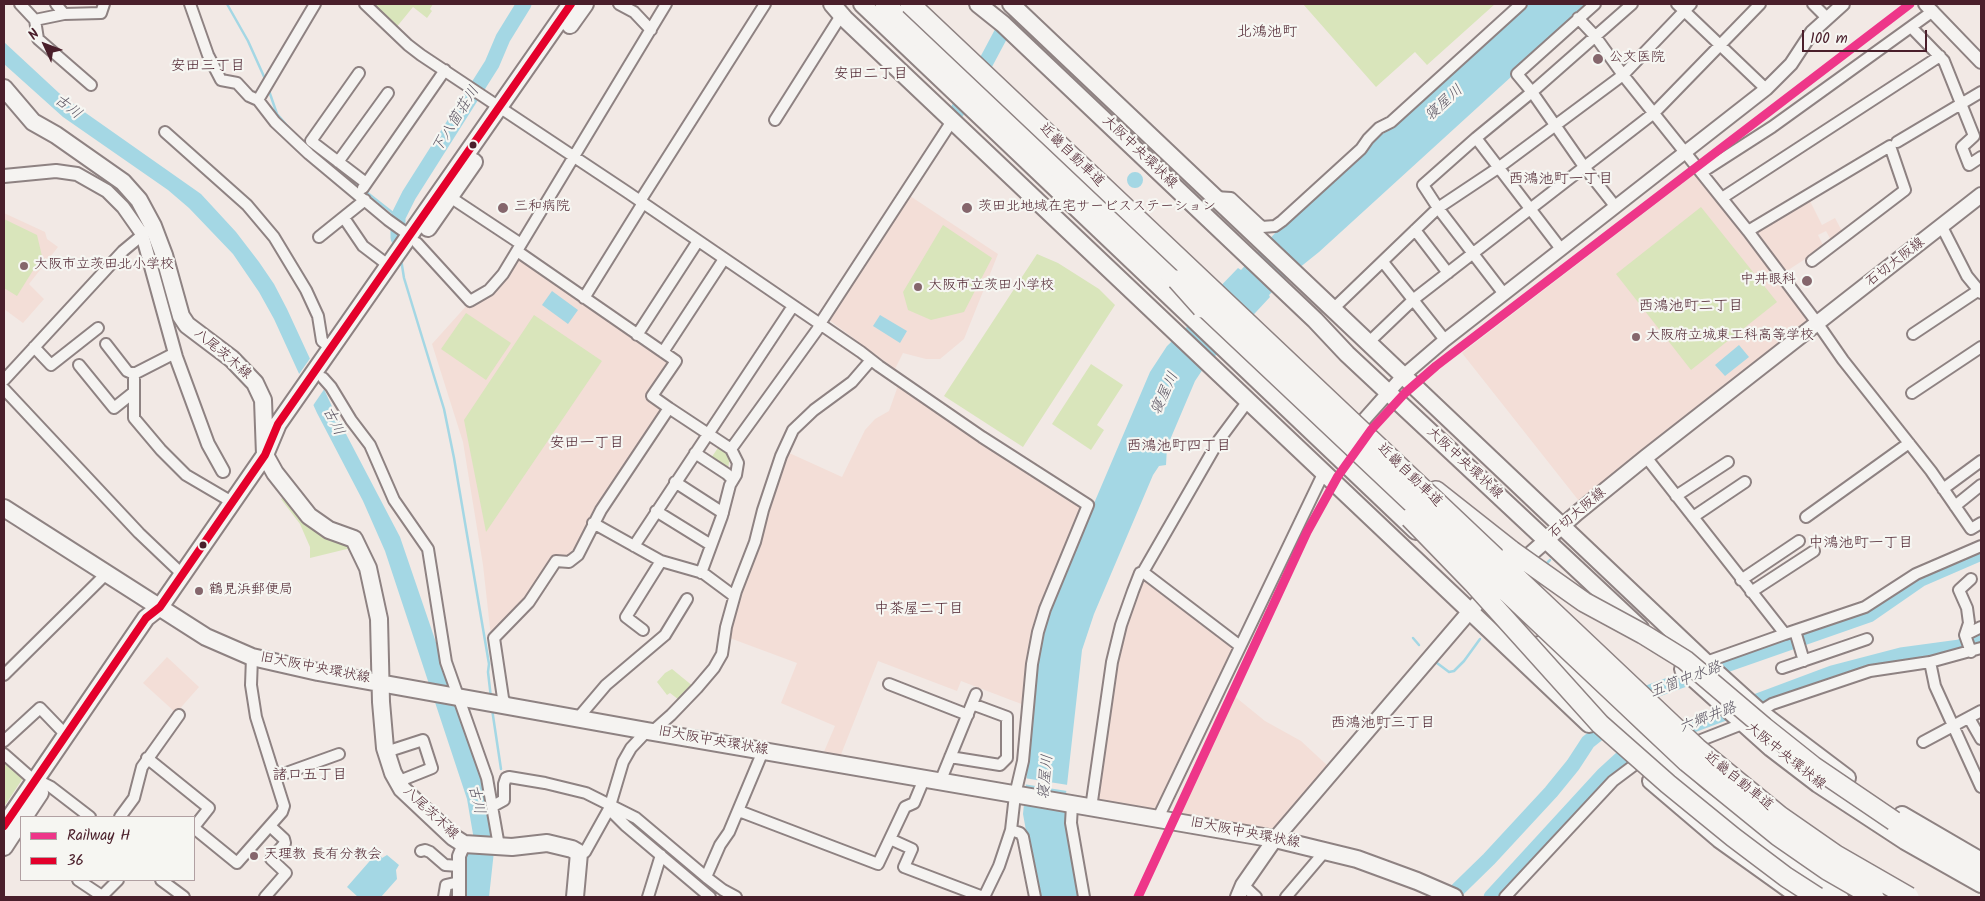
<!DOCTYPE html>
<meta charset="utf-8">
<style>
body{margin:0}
#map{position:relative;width:1985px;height:901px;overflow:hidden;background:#f2e9e5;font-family:Kalam,sans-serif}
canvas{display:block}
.frame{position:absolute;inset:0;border:5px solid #4a1f2b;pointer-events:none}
.legend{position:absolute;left:20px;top:816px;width:175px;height:65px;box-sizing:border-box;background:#f6f6f2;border:1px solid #b1a0a2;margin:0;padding:6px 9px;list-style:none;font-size:15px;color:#4a1f2b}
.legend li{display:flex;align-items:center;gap:10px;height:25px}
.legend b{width:25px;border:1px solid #b1a0a2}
.north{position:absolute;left:20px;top:20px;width:50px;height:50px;-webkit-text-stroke:4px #f6f6f2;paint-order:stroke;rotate:313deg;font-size:14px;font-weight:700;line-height:20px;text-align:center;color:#4a1f2b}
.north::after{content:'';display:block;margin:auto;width:18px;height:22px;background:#4a1f2b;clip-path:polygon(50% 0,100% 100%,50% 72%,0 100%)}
.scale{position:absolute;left:1802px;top:30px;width:125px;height:22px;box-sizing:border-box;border:2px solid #4a1f2b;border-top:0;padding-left:6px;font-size:15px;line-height:18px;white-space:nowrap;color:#4a1f2b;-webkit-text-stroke:4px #f6f6f2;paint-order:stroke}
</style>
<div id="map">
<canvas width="1985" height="901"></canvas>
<div class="frame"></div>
<ul class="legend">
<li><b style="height:6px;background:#ee3689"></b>Railway H</li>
<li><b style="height:6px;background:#e4002b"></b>36</li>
</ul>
<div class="north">N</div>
<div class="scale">100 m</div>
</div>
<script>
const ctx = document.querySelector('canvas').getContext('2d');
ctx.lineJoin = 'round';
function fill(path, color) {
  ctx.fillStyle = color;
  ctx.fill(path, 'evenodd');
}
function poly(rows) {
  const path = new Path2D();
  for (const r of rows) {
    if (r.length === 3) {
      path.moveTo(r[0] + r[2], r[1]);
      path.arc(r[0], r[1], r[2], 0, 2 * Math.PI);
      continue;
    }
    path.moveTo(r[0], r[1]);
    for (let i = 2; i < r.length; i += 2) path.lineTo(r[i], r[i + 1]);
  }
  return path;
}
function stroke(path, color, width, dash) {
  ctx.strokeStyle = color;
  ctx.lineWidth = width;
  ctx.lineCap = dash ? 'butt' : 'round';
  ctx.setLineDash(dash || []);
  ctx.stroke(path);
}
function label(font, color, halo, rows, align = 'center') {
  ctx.font = font + ' Kalam,"Klee One",sans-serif';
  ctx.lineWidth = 4.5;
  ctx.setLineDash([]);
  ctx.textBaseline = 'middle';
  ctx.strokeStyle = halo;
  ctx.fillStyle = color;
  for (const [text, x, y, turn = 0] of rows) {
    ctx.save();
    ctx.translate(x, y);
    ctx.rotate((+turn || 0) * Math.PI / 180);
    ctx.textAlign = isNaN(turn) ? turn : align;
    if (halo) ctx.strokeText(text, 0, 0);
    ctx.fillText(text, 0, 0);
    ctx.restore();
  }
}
const built = poly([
 [1695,174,1810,321,1579,501,1462,353],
 [910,196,998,254,964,339,940,359,926,359,903,353,895,369,829,320],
 [1808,197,1822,225,1835,218,1843,233,1832,242,1826,231,1818,235,1824,247,1785,272,1754,231],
 [4,213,45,232,47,239,58,247,29,284,44,299,23,323,4,309],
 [518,255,670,361,671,366,649,398,662,409,662,412,576,551,570,558,554,558,527,601,491,637,483,565,463,442,432,344,468,304],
 [899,383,1080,503,1082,511,1024,705,961,681,957,691,878,661,840,757,823,754,835,726,781,703,797,663,727,637,728,631,787,452,842,477,865,430,875,419,889,411],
 [1143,575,1234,646,1158,810,1099,802,1097,797,1116,660,1123,626],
 [167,657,199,687,176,713,143,683],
 [1233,695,1265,721,1301,741,1329,767,1279,825,1269,832,1178,814]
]);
const green = poly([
 [369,4,433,4,430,9,432,11,427,18,413,7,395,29],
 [1303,4,1495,4,1427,65,1415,52,1376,87],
 [1701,207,1777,302,1691,370,1616,274],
 [4,219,37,235,42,256,17,296,4,288],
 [943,225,992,258,964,312,931,320,908,310,903,292],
 [1037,254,1058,263,1099,289,1115,305,1023,447,944,396],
 [466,313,511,343,486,380,441,349],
 [534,315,602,361,486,532,464,420],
 [1091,364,1123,385,1097,425,1104,430,1091,450,1052,424],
 [720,445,730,451,735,462,729,462,728,470,711,458],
 [286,495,355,547,310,558,310,547,300,524,281,499],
 [672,669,694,687,679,700,670,693,667,695,657,682,665,673],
 [4,760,23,778,4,807]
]);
const water = poly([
 [1525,4,1591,4,1319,252,1299,268,1298,267,1274,290,1269,295,1270,297,1203,369,1195,381,1167,447,1166,465,1159,466,1153,475,1094,614,1082,650,1066,794,1081,897,1038,897,1023,814,1039,649,1045,621,1066,569,1150,372,1167,346,1188,326,1185,323,1238,268,1241,270,1276,232,1371,145,1371,142,1381,133,1383,134],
 [4,42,59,93,83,111,201,194,236,232,259,262,274,284,287,309,335,413,400,537,484,783,493,829,494,851,489,897,466,897,464,854,474,840,467,799,385,551,363,501,317,413,274,319,259,292,233,254,189,208,168,190,63,117,4,64],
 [1135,180,8],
 [552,291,578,310,568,324,542,305],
 [880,315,907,331,900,343,873,326],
 [1739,345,1749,357,1725,376,1715,365],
 [379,854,382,858,387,855,399,865,396,870,397,879,381,897,358,897,347,887,375,855]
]);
const pier = poly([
 [311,357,325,388,312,407,297,377],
 [1024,778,1068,785,1067,791,1023,784]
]);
const stream = poly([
 [227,4,248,41,266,81],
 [268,88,277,114,290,129],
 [301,140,361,187],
 [365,191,398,217],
 [401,259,404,278,444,409,454,458,489,664,488,672,491,698],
 [1544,566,1550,560],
 [1413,638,1419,645],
 [1437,663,1449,672,1454,671,1464,661,1480,639],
 [492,709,501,769]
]);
const river = poly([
 [976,81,1001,34],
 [954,116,959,108],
 [398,238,398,217,409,195,492,64,503,38,524,4],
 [1636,703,1650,692,1666,686,1869,615,1921,579,1981,553],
 [1669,734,1832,673,1901,655,1960,647,1981,636],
 [1450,897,1489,859,1551,792,1573,765,1588,742,1613,722],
 [1491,897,1603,775,1627,753,1639,747]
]);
const minor = poly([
 [20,4,35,20,38,39,91,85],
 [56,4,64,14,101,13,104,4],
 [190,4,208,55,221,80,237,83,249,96,258,100],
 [315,4,258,100,275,122,309,154,388,220,409,235],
 [365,4,408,45,421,55,627,192,861,352,879,366,982,437,1088,505,1045,609,1038,632,1032,664,1023,761,1015,795,1011,830,999,866,984,897],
 [619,4,634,12,651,30],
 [1595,4,1517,74,1532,92,1585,168,1615,206],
 [1677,4,1766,89],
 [1813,4,1826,17],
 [1578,18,1595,36,1623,75,1748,231,1818,324,1843,360,1931,471,1971,529,1981,523],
 [35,20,64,14],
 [1911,27,1944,61,1974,136,1962,147,1969,165,1981,157],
 [359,73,311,141,366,183],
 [775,120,842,14],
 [165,132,247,205,274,237,306,290,318,316,322,341,331,348],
 [1476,138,1423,185,1438,208,1504,294],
 [1897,142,1981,92],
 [338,162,388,93],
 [1702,172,1772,127,1933,11],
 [363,188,445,70],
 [450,197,521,244],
 [1215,197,1231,198,1262,227,1275,226,1282,221,1361,149,1368,139,1379,128,1391,122,1521,4],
 [1722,198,1940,56],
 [640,201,765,4],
 [344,218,363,246,388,265],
 [1942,227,1967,276,1981,293],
 [1415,230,1448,273],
 [1748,231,1890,146,1905,190,1812,261],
 [319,237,365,200],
 [417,243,470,301,489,290,503,274,666,4],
 [1561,249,1476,138,1532,92,1632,4],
 [1383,262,1445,340],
 [584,298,643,203],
 [1333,309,1438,208,1498,168,1623,75,1691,4],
 [1913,334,1979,290],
 [637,335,698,241],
 [1368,343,1414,299,1654,113,1760,4],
 [106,344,127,371,134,374],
 [34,347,51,365,98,328],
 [663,352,724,259],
 [175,353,134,374,134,418,161,450,186,475,232,502],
 [79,365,114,408,134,392],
 [323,378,331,387,351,420,370,445,394,500,428,549,446,662,487,778,499,846],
 [4,380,123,251,147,231],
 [4,389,139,533,182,574],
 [1912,393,1981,347],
 [669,408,731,449,738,463,736,475,730,485,722,516,701,573],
 [731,449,817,330,823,319,952,121],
 [695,453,727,474,733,480],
 [1646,457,1785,634,1865,607,1916,574,1981,546],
 [675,482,723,513],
 [1943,489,1981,461],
 [1676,496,1728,462],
 [1955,506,1981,485],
 [656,511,711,545],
 [1693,517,1745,482],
 [1806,517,1909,443],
 [593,523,661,561,703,573,734,596],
 [634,546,793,306],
 [1143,572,1240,646],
 [1741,580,1799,541],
 [1751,592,1814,551],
 [643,630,626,617,661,561],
 [1795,631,1804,661],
 [1965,635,1981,627],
 [1971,652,1965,635,1969,623,1967,608,1959,590,1971,579],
 [1706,662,1785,634],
 [1930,662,1935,686,1981,787],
 [1782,668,1867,639],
 [4,675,107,573],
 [889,684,968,715],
 [506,705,503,698,494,638,529,602,556,561,569,562,578,555,601,510,669,408,652,396,676,361,517,251],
 [578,718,606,685,665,635,687,599],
 [1969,718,1981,739],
 [653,731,671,715,697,688,714,668,722,654,726,627,736,591,755,542,763,510,781,456,793,430,814,410,852,382,871,360],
 [4,741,40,708,66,735],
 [1923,742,1981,711],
 [1691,744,1737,726,1772,704,1870,671,1930,662,1981,648],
 [386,752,423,740,432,768,397,782],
 [4,754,29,776,51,787,90,817],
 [950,757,1000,765,1007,758,1007,717,972,704],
 [147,758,209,808,194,827],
 [275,777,339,754],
 [940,782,976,694],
 [1072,805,1071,823,1084,897],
 [493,806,504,800,504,784,506,778,509,777,545,783,586,793,636,818,706,877,723,890,736,897],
 [1091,808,1112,662,1121,625,1133,591,1140,573,1143,572,1219,440,1248,401],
 [609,809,626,826,710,897],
 [739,811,878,864,905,807,914,803,924,779],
 [120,817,134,798,142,767,179,715],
 [1158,818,1324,472],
 [194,828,237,863,282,812,284,806,256,717,251,685,252,657],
 [1011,830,1020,833,1023,837,1035,897],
 [890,839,912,849,904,867,983,897],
 [421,851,425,850,430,852,445,865,459,866],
 [579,853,585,852,609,809,623,762,631,748,647,731],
 [706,877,720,845,729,832,763,751],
 [78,880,102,896],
 [161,880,184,897],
 [1243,885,1256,897],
 [101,897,118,880],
 [265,897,286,873,271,859,285,843,284,839,270,826],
 [444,897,446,885,459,882],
 [648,897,661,855],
 [1286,897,1326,850],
 [1505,897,1613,781,1637,763,1678,749]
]);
const tertiary = poly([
 [1925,4,1981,62],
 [4,176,56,171,77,174,107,191,123,207,142,234,176,357,208,444,223,471],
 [1354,431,1403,376,1445,340,1766,89,1791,64,1812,32,1843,4],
 [459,897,459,856,464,844]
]);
const secondary = poly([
 [1517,566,1577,513,1646,457,1981,195],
 [1238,897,1243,885,1275,839,1470,611,1490,590]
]);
const primary = poly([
 [832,4,845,19,1589,724],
 [862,4,1416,531],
 [978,4,1003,24,1315,320,1347,354,1640,628],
 [1011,4,1719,675,1761,713,1847,778],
 [570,25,585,4],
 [4,88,33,122,56,135,123,182,139,200,153,226,164,255,181,316,187,325,232,359,255,383,263,400,265,455,275,473,309,516,329,530,354,539,368,568,379,619,381,702,385,748,393,773,402,789,453,837,464,844,512,847,547,843,572,849,579,853,575,897],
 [428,228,474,162],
 [4,508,206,637,252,657,318,672,647,731,1275,839,1357,859,1417,881,1454,897],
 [1539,645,1636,740,1697,795,1794,868,1840,897],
 [1683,669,1771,748,1818,784,1905,841,1981,884],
 [1651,781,1719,839,1800,897],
 [1902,815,1981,861],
 [24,817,40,793],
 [4,826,146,618,160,607,265,455,278,424,571,4],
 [4,847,21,821]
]);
const motorway = poly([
 [885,4,1189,292],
 [1436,491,1512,551],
 [1894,821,1981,874]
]);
const motorwayBridge = poly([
 [910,4,1697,748,1780,816,1836,855,1909,897],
 [1177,280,1202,308],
 [1195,298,1687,762,1778,836,1827,870,1874,897],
 [1410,518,1473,583,1600,724,1668,784,1733,837,1786,877,1817,897],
 [1512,551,1584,602,1643,634,1685,660,1764,727,1813,766,1894,821]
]);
const bus1 = poly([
 [4,826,146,618,160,607,265,455,278,424,571,4]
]);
const rail1 = poly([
 [1138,897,1307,532,1338,476,1371,430,1405,393,1436,366,1910,4]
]);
const markers = [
 [1598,59,6,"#85666c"],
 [473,145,4.5,"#4a1f2b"],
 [503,208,6,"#85666c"],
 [967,208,6,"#85666c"],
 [24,266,5,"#85666c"],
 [1807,281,6,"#85666c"],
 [918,287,5,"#85666c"],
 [1636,337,5,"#85666c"],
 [203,545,4.5,"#4a1f2b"],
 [199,591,5,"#85666c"],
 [254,856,5,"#85666c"]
];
const poiNames = [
 ["公文医院",1609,59],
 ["三和病院",514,208],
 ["茨田北地域在宅サービスステーション",978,208],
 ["大阪市立茨田北小学校",34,266],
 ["中井眼科",1796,281,"right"],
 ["大阪市立茨田小学校",928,287],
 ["大阪府立城東工科高等学校",1646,337],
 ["鶴見浜郵便局",209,591],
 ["天理教 長有分教会",264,856]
];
const streetNames = [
 ["大阪中央環状線",1139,153,44],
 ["近畿自動車道",1071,156,44],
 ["石切大阪線",1896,263,-38],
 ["八尾茨木線",222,355,40],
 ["大阪中央環状線",1464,464,43],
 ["近畿自動車道",1409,476,44],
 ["石切大阪線",1578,514,-40],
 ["旧大阪中央環状線",315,669,11],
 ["旧大阪中央環状線",713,742,10],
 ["大阪中央環状線",1785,757,39],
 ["近畿自動車道",1738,782,39],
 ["八尾茨木線",430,814,43],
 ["旧大阪中央環状線",1245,834,11]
];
const neighbourhoodNames = [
 ["北鴻池町",1267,33],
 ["安田三丁目",208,67],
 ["安田二丁目",871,75],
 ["西鴻池町一丁目",1561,180],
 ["西鴻池町二丁目",1691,307],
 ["安田一丁目",587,444],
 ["西鴻池町四丁目",1179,447],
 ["中鴻池町一丁目",1861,544],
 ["中茶屋二丁目",919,610],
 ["西鴻池町三丁目",1383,724],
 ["諸口五丁目",310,776]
];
const waterNames = [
 ["寝屋川",1445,104,-42],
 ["古川",67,108,38],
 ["下八箇荘川",457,120,-58],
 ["寝屋川",1166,394,-65],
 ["古川",332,422,64],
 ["五箇中水路",1686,681,-21],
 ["六郷井路",1708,719,-21],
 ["寝屋川",1047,777,-84],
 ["古川",475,800,77]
];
fill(built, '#f3ded7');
fill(green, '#d9e5bb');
fill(water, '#a4d7e4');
fill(pier, '#f2e9e5');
stroke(stream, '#a4d7e4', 2.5);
stroke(river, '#a4d7e4', 15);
stroke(minor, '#8e8282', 14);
stroke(tertiary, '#8e8282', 16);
stroke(secondary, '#8e8282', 18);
stroke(primary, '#8e8282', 20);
stroke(motorway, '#8e8282', 22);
stroke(minor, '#f5f3f1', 10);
stroke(tertiary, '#f5f3f1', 12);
stroke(secondary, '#f5f3f1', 14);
stroke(primary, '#f5f3f1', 16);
stroke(motorway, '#f5f3f1', 19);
stroke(motorwayBridge, '#8e8282', 22, []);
stroke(motorwayBridge, '#f5f3f1', 19);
stroke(bus1, '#e4002b', 8);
stroke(rail1, '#ee3689', 9);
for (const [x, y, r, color] of markers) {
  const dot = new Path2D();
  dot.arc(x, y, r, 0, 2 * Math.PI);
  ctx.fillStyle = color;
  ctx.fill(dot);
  stroke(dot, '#f6f6f2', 2);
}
label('14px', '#4a1f2b', '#f6f6f2', poiNames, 'left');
label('14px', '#4a1f2b', '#f6f6f2', streetNames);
label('15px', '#4a1f2b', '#f6f6f2', neighbourhoodNames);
label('italic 15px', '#5b5462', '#f6f6f2', waterNames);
</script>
